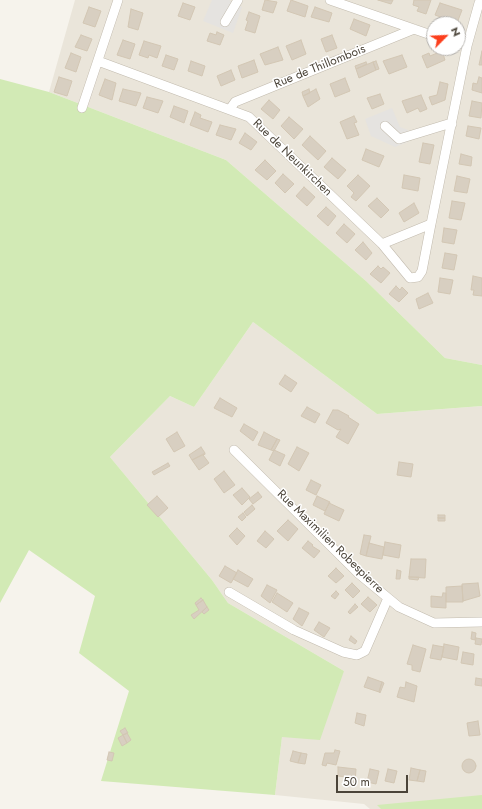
<!DOCTYPE html>
<style>
body{margin:0}
#map{position:relative;width:482px;height:809px;overflow:hidden;background:#f6f3ec;font-family:Jost,sans-serif}
canvas{display:block}
.north{position:absolute;left:426px;top:16px;width:40px;height:40px;box-sizing:border-box;background:#fff;border:1px solid #b7b4b0;border-radius:50%;rotate:66deg;font-size:11px;font-weight:700;line-height:16px;text-align:center;color:#4b4439}
.north::after{content:'';display:block;margin:auto;width:14px;height:18px;background:#fc3f1d;clip-path:polygon(50% 0,100% 100%,50% 72%,0 100%)}
.scale{position:absolute;left:336px;top:775px;width:72px;height:18px;box-sizing:border-box;border:2px solid #4b4439;border-top:0;padding-left:5px;font-size:12px;line-height:14px;white-space:nowrap;color:#4b4439;-webkit-text-stroke:3px #fff;paint-order:stroke}
</style>
<div id="map">
<canvas width="482" height="809"></canvas>
<div class="north">N</div>
<div class="scale">50 m</div>
</div>
<script>
const ctx = document.querySelector('canvas').getContext('2d');
ctx.lineJoin = 'round';
function fill(path, color) {
  ctx.fillStyle = color;
  ctx.fill(path, 'evenodd');
}
function poly(rows) {
  const path = new Path2D();
  for (const r of rows) {
    if (r.length === 3) {
      path.moveTo(r[0] + r[2], r[1]);
      path.arc(r[0], r[1], r[2], 0, 2 * Math.PI);
      continue;
    }
    path.moveTo(r[0], r[1]);
    for (let i = 2; i < r.length; i += 2) path.lineTo(r[i], r[i + 1]);
  }
  return path;
}
function stroke(path, color, width, dash) {
  ctx.strokeStyle = color;
  ctx.lineWidth = width;
  ctx.lineCap = dash ? 'butt' : 'round';
  ctx.setLineDash(dash || []);
  ctx.stroke(path);
}
function label(font, color, halo, rows, align = 'center') {
  ctx.font = font + ' Jost,sans-serif';
  ctx.lineWidth = 3;
  ctx.setLineDash([]);
  ctx.textBaseline = 'middle';
  ctx.strokeStyle = halo;
  ctx.fillStyle = color;
  for (const [text, x, y, turn = 0] of rows) {
    ctx.save();
    ctx.translate(x, y);
    ctx.rotate((+turn || 0) * Math.PI / 180);
    ctx.textAlign = isNaN(turn) ? turn : align;
    if (halo) ctx.strokeText(text, 0, 0);
    ctx.fillText(text, 0, 0);
    ctx.restore();
  }
}
const residential = poly([
 [75,0,482,0,482,365,445,358,366,281,226,160,49,92],
 [434,24,458,24,458,48,434,48],
 [253,322,377,414,482,406,482,809,370,809,364,804,275,795,282,737,344,671,228,603,212,580,110,457,170,396,194,407]
]);
const green = poly([
 [0,79,49,92,226,160,366,281,445,358,482,365,482,406,377,414,253,322,194,407,170,396,110,457,212,580,228,603,344,671,320,740,282,737,275,795,101,781,129,691,79,653,95,596,29,550,0,603],
 [482,795,482,809,381,809,377,805]
]);
const parking = poly([
 [212,0,229,0,242,7,233,33,203,21],
 [392,108,400,127,408,130,410,141,395,147,371,136,365,119]
]);
const building = poly([
 [265,0,277,2,273,13,262,10,265,0],
 [291,0,308,6,305,17,287,11,291,0],
 [378,0,393,0,391,4,378,0],
 [414,0,431,0,426,14,417,11,419,7,413,5,414,0],
 [183,3,195,7,190,20,178,16,183,3],
 [440,3,462,10,457,23,435,15,440,3],
 [89,7,101,11,95,27,83,23,89,7],
 [315,7,332,13,329,22,311,17,315,7],
 [131,9,143,13,138,30,128,27,131,9],
 [249,12,260,16,255,33,245,30,248,21,246,20,249,12],
 [440,17,449,20,448,24,439,21,440,17],
 [354,19,370,25,366,36,350,29,354,19],
 [217,32,224,35,220,45,207,41,210,33,216,35,217,32],
 [81,35,92,39,87,51,75,47,81,35],
 [332,35,337,48,326,52,321,39,332,35],
 [123,40,135,44,130,59,117,55,123,40],
 [301,40,306,54,292,60,286,46,301,40],
 [144,41,161,46,157,58,149,55,148,58,139,55,144,41],
 [278,47,283,60,265,65,260,54,278,47],
 [442,51,445,60,427,68,422,56,429,53,430,56,442,51],
 [482,51,482,65,479,65,482,51],
 [71,53,81,57,76,72,65,68,71,53],
 [166,55,178,59,174,70,162,66,166,55],
 [402,55,407,67,389,74,383,61,402,55],
 [254,60,258,72,242,78,238,66,254,60],
 [191,61,205,66,202,76,188,71,191,61],
 [376,61,379,69,376,70,373,62,376,61],
 [366,62,367,64,356,69,355,66,366,62],
 [373,62,376,70,359,78,356,69,373,62],
 [231,70,235,80,221,86,217,76,231,70],
 [59,77,72,81,67,96,54,92,59,77],
 [479,77,482,78,482,93,472,90,473,83,477,84,479,77],
 [345,78,350,91,335,97,330,84,345,78],
 [105,79,116,83,112,100,99,95,105,79],
 [440,82,448,84,445,100,432,105,429,97,437,95,440,82],
 [123,89,141,93,136,106,119,101,123,89],
 [309,89,310,93,303,96,302,92,309,89],
 [316,89,320,99,308,107,303,96,316,89],
 [380,94,384,104,372,109,367,98,380,94],
 [421,95,427,109,420,112,418,108,407,113,402,101,421,95],
 [147,97,163,101,158,113,143,108,147,97],
 [269,100,280,110,273,119,261,109,269,100],
 [472,101,482,103,481,118,469,116,472,101],
 [174,106,188,111,184,123,170,117,174,106],
 [195,112,201,115,200,118,212,122,208,132,190,125,195,112],
 [354,116,357,122,354,123,359,135,347,139,340,122,354,116],
 [289,117,303,129,294,139,281,126,289,117],
 [220,125,236,129,231,140,216,135,220,125],
 [468,126,481,128,479,139,466,136,468,126],
 [245,133,257,142,251,150,239,143,245,133],
 [310,136,326,151,318,160,302,145,310,136],
 [423,143,434,145,430,164,419,162,423,143],
 [366,149,384,156,379,167,362,160,366,149],
 [461,154,472,157,471,166,459,164,461,154],
 [332,158,346,170,338,179,324,167,332,158],
 [265,160,276,171,267,180,255,170,265,160],
 [283,174,294,184,285,193,275,183,283,174],
 [358,175,370,186,356,201,351,197,354,193,347,186,358,175],
 [404,175,420,178,418,191,402,188,404,175],
 [457,176,470,179,467,193,454,191,457,176],
 [304,187,315,197,307,206,296,196,304,187],
 [377,198,389,210,381,218,368,206,377,198],
 [452,201,465,203,461,220,449,218,452,201],
 [414,203,419,213,404,222,399,213,414,203],
 [326,207,336,216,328,226,317,216,326,207],
 [344,224,355,234,347,243,336,233,344,224],
 [444,228,457,230,454,244,442,242,444,228],
 [363,242,372,253,366,260,355,250,363,242],
 [445,253,457,255,454,270,442,268,445,253],
 [378,266,381,269,383,267,390,273,381,283,370,274,378,266],
 [473,276,482,278,482,296,473,295,474,290,471,290,473,276],
 [440,278,453,280,450,294,438,292,440,278],
 [396,286,400,290,402,287,408,293,399,302,389,294,396,286],
 [428,293,433,303,419,309,416,299,428,293],
 [285,375,297,383,291,392,279,384,285,375],
 [220,398,237,408,232,417,214,408,220,398],
 [307,407,320,414,315,423,301,416,307,407],
 [333,410,338,410,349,416,348,417,359,424,348,444,336,437,341,429,338,430,326,423,333,410],
 [244,424,258,432,253,441,240,431,244,424],
 [177,432,185,446,174,452,166,439,177,432],
 [264,432,277,439,271,450,258,445,264,432],
 [277,439,280,440,274,451,271,450,277,439],
 [201,447,205,453,192,460,189,455,201,447],
 [297,447,309,453,299,471,288,464,297,447],
 [274,450,285,455,280,466,269,460,274,450],
 [205,454,203,455,209,463,199,470,192,460,205,454],
 [399,462,413,464,411,477,397,475,399,462],
 [168,463,170,466,154,475,152,472,168,463],
 [224,471,235,485,224,493,214,479,224,471],
 [311,480,321,485,316,495,306,490,311,480],
 [242,488,250,497,242,505,233,495,242,488],
 [258,492,262,497,253,504,249,499,258,492],
 [157,496,168,508,158,517,147,505,157,496],
 [317,496,330,502,325,511,313,505,317,496],
 [329,503,344,510,339,521,324,514,329,503],
 [252,505,255,509,247,516,244,512,252,505],
 [243,513,246,517,242,521,238,517,243,513],
 [438,515,445,515,445,518,438,518,438,515],
 [438,518,445,518,445,521,438,521,438,518],
 [288,520,298,529,288,541,277,531,288,520],
 [237,528,245,536,237,545,229,536,237,528],
 [265,531,274,539,266,548,257,541,265,531],
 [364,535,371,536,366,556,360,554,364,535],
 [308,541,313,545,312,546,320,551,314,558,302,548,308,541],
 [385,542,401,545,399,558,383,555,385,542],
 [369,543,384,547,382,559,366,556,369,543],
 [411,559,426,559,425,578,409,577,411,559],
 [225,566,237,573,231,583,219,576,225,566],
 [336,568,344,576,336,583,328,576,336,568],
 [238,570,253,579,248,587,233,579,238,570],
 [397,570,401,571,400,579,396,579,397,570],
 [409,577,419,577,418,580,409,579,409,577],
 [352,583,360,591,353,598,345,590,352,583],
 [478,583,480,596,463,601,462,584,478,583],
 [267,585,277,590,270,603,261,596,267,585],
 [462,586,463,602,446,602,446,587,462,586],
 [336,591,339,594,335,599,331,596,336,591],
 [277,593,293,603,287,612,272,602,277,593],
 [443,593,446,593,446,608,431,607,431,596,442,597,443,593],
 [368,597,377,605,370,612,361,604,368,597],
 [201,598,203,600,196,605,195,603,201,598],
 [203,600,207,607,194,619,191,615,199,610,196,605,203,600],
 [355,604,358,607,350,614,348,612,355,604],
 [207,607,209,610,204,614,202,612,207,607],
 [299,608,309,613,302,626,293,619,299,608],
 [319,622,330,628,324,637,314,630,319,622],
 [472,632,476,633,475,640,471,639,472,632],
 [351,636,357,641,355,644,349,640,351,636],
 [476,638,482,639,481,645,475,644,476,638],
 [444,644,459,647,457,660,442,657,444,644],
 [413,645,426,649,420,672,412,670,412,665,407,664,413,645],
 [433,645,444,647,441,660,430,658,433,645],
 [463,652,474,654,473,665,461,663,463,652],
 [368,677,382,682,379,692,364,687,368,677],
 [476,678,482,679,482,686,475,685,476,678],
 [382,682,384,683,380,693,379,692,382,682],
 [406,682,417,686,414,702,397,697,400,687,405,688,406,682],
 [357,713,366,715,364,726,355,723,357,713],
 [478,721,480,735,469,736,467,723,478,721],
 [125,728,128,733,123,735,120,731,125,728],
 [127,733,131,740,127,743,123,735,127,733],
 [123,735,127,743,122,746,118,738,123,735],
 [335,750,340,751,336,765,327,763,326,766,322,765,325,753,334,753,335,750],
 [293,751,301,753,298,763,290,761,293,751],
 [109,752,114,753,112,761,107,760,109,752],
 [301,753,307,754,305,764,298,763,301,753],
 [469,766,7],
 [338,767,356,769,355,783,346,782,346,777,338,776,338,767],
 [411,768,420,770,417,781,409,780,411,768],
 [370,769,379,771,376,784,367,782,370,769],
 [388,769,397,771,394,783,385,781,388,769],
 [420,770,426,771,424,782,417,781,420,770]
]);
const street = poly([
 [330,0,434,36],
 [225,22,238,0],
 [98,61,249,117,382,244,431,224,467,46,479,3],
 [82,108,118,0],
 [230,109,235,102,414,29],
 [385,126,399,139,448,124,452,124],
 [382,244,410,278,418,277,422,271,431,224],
 [234,450,359,574,399,607,434,623,482,622],
 [229,592,294,630,343,652,357,655,365,651,388,598]
]);
const streetNames = [
 ["Rue de Thillombois",320,67,-22],
 ["Rue de Neunkirchen",292,158,44],
 ["Rue Maximilien Robespierre",330,542,44]
];
fill(residential, '#eae5da');
fill(green, '#d2eab5');
fill(parking, '#e5e3e0');
fill(building, '#d8cfc1');
stroke(building, '#d3c7b4', 1);
stroke(street, '#c2bbae', 10);
stroke(street, '#fff', 9);
label('12px', '#4b4439', '#fff', streetNames);
</script>
